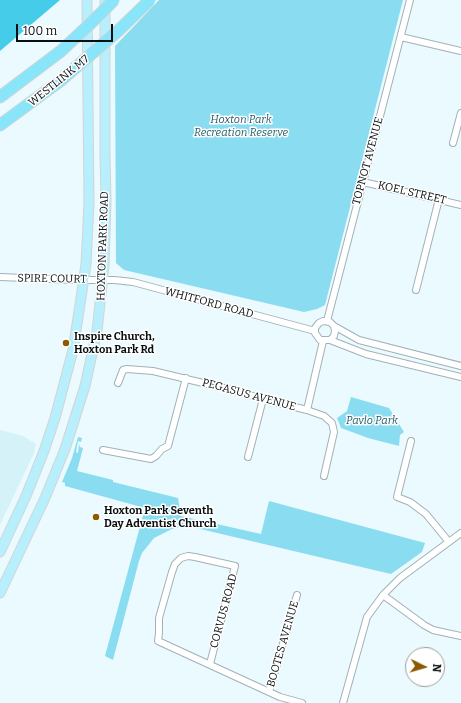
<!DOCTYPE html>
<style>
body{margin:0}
#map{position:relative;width:461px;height:703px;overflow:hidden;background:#ebfafe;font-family:Bitter,serif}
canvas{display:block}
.north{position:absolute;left:405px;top:647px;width:40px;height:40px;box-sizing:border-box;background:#fff;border:1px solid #9d9f9f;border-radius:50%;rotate:95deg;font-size:11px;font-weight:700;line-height:16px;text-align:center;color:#090f10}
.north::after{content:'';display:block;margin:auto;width:14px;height:18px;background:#8a5b00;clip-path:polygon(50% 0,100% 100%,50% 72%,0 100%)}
.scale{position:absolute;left:16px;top:24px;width:97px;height:18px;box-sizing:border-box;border:2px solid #090f10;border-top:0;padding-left:5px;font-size:12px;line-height:14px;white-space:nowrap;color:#090f10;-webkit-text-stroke:3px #fff;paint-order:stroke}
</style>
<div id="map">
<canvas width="461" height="703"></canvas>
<div class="north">N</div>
<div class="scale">100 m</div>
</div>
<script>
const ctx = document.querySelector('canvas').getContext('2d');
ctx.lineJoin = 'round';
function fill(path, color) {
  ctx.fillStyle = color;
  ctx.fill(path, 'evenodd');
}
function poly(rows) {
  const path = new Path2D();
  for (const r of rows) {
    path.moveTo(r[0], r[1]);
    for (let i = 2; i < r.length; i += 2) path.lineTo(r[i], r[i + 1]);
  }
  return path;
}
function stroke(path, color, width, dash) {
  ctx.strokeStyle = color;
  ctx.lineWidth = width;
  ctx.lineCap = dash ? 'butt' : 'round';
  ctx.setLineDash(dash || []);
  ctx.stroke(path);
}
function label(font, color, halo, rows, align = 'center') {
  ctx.font = font + ' Bitter,serif';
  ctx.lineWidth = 3;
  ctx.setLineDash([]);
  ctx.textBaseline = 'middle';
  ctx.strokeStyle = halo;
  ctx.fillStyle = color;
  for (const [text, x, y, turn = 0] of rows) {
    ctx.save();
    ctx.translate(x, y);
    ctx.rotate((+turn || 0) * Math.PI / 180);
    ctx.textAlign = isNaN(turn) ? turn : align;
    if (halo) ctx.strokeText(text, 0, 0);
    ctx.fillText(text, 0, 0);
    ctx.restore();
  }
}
const built = poly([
 [0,430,23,436,36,444,34,453,0,525]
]);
const green = poly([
 [159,0,403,0,325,305,317,309,304,312,124,270,116,263,115,46],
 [351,397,389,408,404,432,400,435,399,446,368,438,341,428,337,418,347,411],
 [78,437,82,438,81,442,78,441,76,452,78,453,79,444,80,447,83,448,77,471,113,480,113,482,178,498,181,516,261,534,269,501,425,543,422,552,391,574,196,528,180,527,172,529,154,538,142,553,139,561,113,660,105,656,145,508,65,486,65,483,62,482,72,458]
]);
const forest = poly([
 [0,0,60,0,0,51]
]);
const minor = poly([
 [401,37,461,51],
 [453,143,461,113],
 [363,182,461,205],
 [0,277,74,280,114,280,133,282,315,331],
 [416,290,439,199],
 [327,321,410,0],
 [334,326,359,340,461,366],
 [330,340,334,336,335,331,334,326,330,322,323,321,319,323,315,328,315,333,320,340,330,340,366,354,461,377],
 [118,383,123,370,127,369,153,371,228,389,263,399,307,410,324,416,332,423,334,432,324,476],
 [307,410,323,341],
 [411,441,397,497,410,502,426,514,449,542],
 [103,450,151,459,156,456,162,449,168,446,186,378],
 [248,457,263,399],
 [383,595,424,625,433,630,461,636],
 [210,664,235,566,195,557,188,556,181,558,175,564,172,572,159,618,159,633,158,641,280,697,302,703],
 [269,692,297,595],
 [343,703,367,617,383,595,400,578,461,533]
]);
const primary = poly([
 [0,552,26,496,44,451,55,418,73,350,81,298,86,264,89,203,87,0],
 [0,593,45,498,65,449,85,386,97,331,104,266,106,201,105,154,105,0]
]);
const motorway = poly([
 [0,97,61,51],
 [0,125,60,81]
]);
const motorwayBridge = poly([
 [61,51,90,24,114,0],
 [60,81,118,31,150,0]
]);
const markers = [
 [66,343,4,"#8a5b00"],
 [96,517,4,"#8a5b00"]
];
const streetNames = [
 ["WESTLINK M7",59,81,-39],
 ["TOPNOT AVENUE",368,161,-75],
 ["KOEL STREET",412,193,13],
 ["HOXTON PARK ROAD",103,246,-88],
 ["SPIRE COURT",52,279,1],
 ["WHITFORD ROAD",209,303,15],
 ["PEGASUS AVENUE",249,395,15],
 ["CORVUS ROAD",224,611,-75],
 ["BOOTES AVENUE",283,644,-74]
];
const parkNames = [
 ["Hoxton Park",241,120],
 ["Recreation Reserve",241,133],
 ["Pavlo Park",372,421]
];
const poiNames = [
 ["Inspire Church,",74,337],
 ["Hoxton Park Rd",74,350],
 ["Hoxton Park Seventh",104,511],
 ["Day Adventist Church",104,524]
];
fill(built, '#d6f2f9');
fill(green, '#8addf0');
fill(forest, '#45cce8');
stroke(minor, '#a0b2b6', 8);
stroke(primary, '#d3d4d4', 11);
stroke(motorway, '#d3d4d4', 13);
stroke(minor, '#fff', 6);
stroke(primary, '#b8effc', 9);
stroke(motorway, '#89e5fa', 11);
stroke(motorwayBridge, '#d3d4d4', 13, []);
stroke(motorwayBridge, '#89e5fa', 11);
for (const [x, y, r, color] of markers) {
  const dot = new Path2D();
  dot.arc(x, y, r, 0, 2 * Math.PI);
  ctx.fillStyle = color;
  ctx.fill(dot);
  stroke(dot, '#fff', 1.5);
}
label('11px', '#090f10', '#fff', streetNames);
label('italic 11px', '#265c68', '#fff', parkNames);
label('bold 11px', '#090f10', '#fff', poiNames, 'left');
</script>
